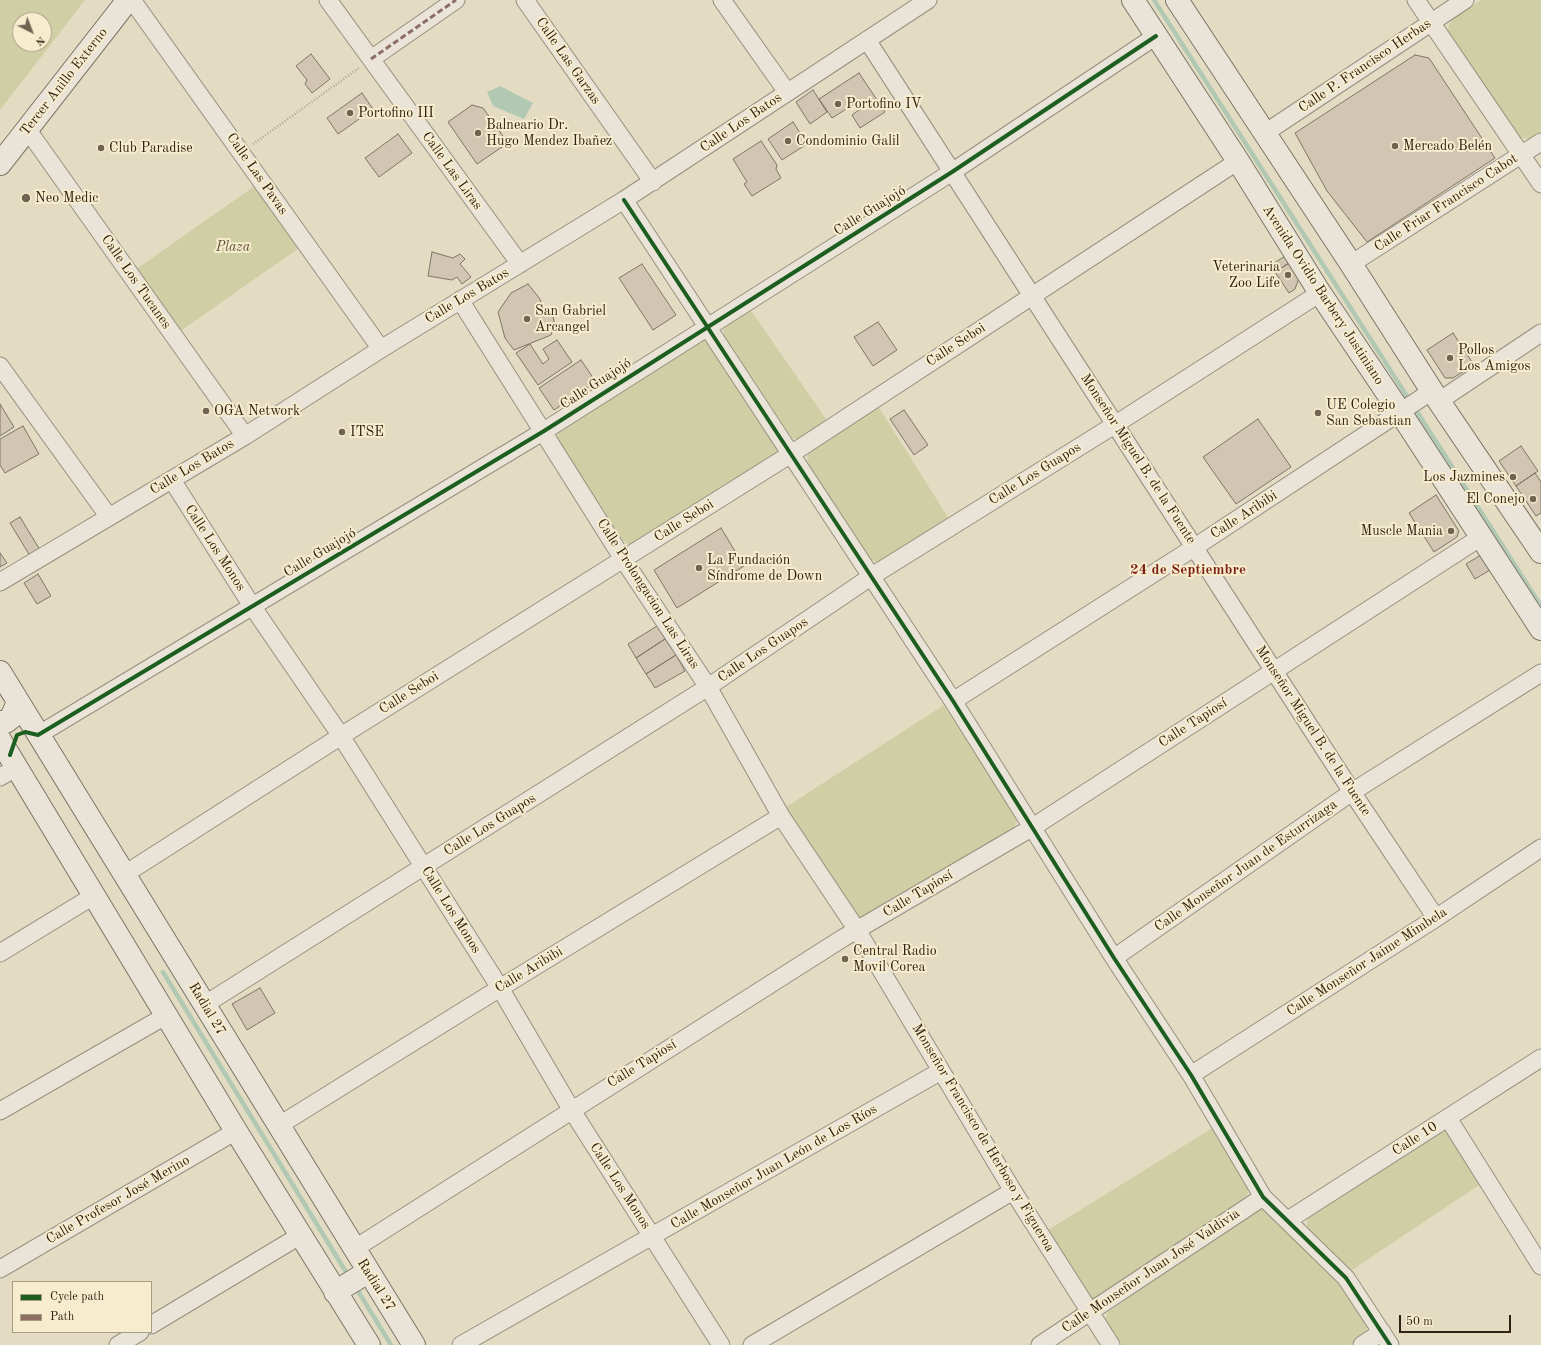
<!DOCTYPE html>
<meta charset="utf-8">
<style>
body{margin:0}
#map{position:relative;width:1541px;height:1345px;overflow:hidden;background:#e4dcc2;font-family:"Old Standard TT",serif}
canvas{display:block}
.legend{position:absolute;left:12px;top:1281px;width:140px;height:52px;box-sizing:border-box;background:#f7edce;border:1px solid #a79c84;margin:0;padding:5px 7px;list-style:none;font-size:12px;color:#302215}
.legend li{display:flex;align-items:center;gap:8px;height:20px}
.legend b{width:20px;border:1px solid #a79c84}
.north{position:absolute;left:12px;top:12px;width:40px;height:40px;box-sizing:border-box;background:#f7edce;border:1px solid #a79c84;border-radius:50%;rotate:138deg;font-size:11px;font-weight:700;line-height:16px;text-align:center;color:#302215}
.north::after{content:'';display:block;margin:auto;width:14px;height:18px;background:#6f6352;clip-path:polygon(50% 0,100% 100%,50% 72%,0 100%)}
.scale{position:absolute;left:1399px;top:1315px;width:112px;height:18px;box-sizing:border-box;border:2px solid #302215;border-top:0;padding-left:5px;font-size:12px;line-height:14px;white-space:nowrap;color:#302215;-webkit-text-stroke:3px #f7edce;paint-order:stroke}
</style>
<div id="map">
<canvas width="1541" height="1345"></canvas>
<ul class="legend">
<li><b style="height:5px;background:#1b5e20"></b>Cycle path</li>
<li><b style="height:5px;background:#8d6e63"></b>Path</li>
</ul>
<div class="north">N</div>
<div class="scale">50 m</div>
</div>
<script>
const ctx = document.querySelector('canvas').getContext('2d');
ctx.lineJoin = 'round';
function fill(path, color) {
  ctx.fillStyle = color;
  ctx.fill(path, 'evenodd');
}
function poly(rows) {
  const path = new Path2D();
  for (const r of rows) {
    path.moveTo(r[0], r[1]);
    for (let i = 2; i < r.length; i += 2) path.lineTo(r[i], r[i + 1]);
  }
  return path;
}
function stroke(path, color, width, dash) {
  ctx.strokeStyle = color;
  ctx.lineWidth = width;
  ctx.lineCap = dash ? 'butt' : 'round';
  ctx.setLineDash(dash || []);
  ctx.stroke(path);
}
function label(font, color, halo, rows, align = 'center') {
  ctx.font = font + ' "Old Standard TT",serif';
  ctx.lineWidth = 4;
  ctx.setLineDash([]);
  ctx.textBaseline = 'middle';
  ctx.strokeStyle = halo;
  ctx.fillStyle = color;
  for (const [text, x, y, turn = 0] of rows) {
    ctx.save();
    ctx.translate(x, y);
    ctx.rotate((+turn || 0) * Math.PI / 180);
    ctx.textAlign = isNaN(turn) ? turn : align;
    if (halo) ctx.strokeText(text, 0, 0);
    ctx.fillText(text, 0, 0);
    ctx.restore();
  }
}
const green = poly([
 [0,0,85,0,0,110],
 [20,20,44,20,44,44,20,44],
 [1481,0,1541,0,1541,133,1533,139,1520,138,1448,31,1449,24,1454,18],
 [256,185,299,248,179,332,135,270],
 [750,309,828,422,799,440,792,438,724,335,723,330,727,325],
 [699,341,706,341,712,344,778,447,778,451,770,459,637,544,628,544,622,539,557,439,558,431],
 [878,406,949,519,884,560,877,562,870,559,807,464,808,452],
 [944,705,1017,819,1016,824,1013,829,866,923,858,922,783,809],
 [1214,1127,1249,1185,1247,1196,1099,1298,1095,1300,1091,1298,1048,1230],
 [1442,1130,1451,1135,1482,1183,1352,1270,1307,1229,1307,1219,1311,1214],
 [1259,1209,1269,1212,1338,1276,1367,1324,1367,1331,1363,1337,1350,1345,1116,1345,1103,1323,1108,1312,1247,1213]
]);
const water = poly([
 [500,86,533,103,524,119,493,106,487,92]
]);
const stream = poly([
 [1154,0,1410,401],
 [1414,407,1541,606],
 [163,972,349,1277],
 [355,1286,391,1345]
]);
const building = poly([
 [311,54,330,79,312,93,305,84,307,80,296,66,311,54],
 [1415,55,1429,58,1495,158,1367,242,1327,191,1295,133,1415,55],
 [859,73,885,112,860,128,852,115,863,107,859,101,832,118,819,99,859,73],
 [813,90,827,112,810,124,796,102,813,90],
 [362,93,373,109,338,134,327,118,362,93],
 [472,105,483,108,508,143,477,164,448,122,472,105],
 [793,122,807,144,782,160,768,139,793,122],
 [398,134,412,153,379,177,365,158,398,134],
 [761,141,777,165,776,169,781,178,752,196,744,184,747,182,733,159,761,141],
 [432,252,453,258,460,254,465,259,460,264,471,277,462,284,457,277,452,280,428,276,432,252],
 [1287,255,1292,261,1275,272,1271,265,1287,255],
 [1292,261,1299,278,1295,289,1289,293,1275,272,1292,261],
 [642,264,676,315,653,330,619,278,642,264],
 [528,284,540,299,543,308,551,308,555,325,551,335,514,350,505,338,498,312,511,293,528,284],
 [878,322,897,350,873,366,854,337,878,322],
 [1453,333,1474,365,1453,378,1445,378,1427,350,1453,333],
 [557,340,572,362,538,385,516,353,530,344,543,364,549,359,543,349,557,340],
 [581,360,596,382,554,410,539,388,581,360],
 [0,404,14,427,0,436,0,404],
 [904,410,928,445,914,455,890,419,904,410],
 [1258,419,1291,467,1236,504,1203,457,1258,419],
 [23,426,39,454,5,473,0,465,0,439,23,426],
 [1521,446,1538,471,1516,486,1499,461,1521,446],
 [1535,473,1541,482,1541,513,1536,516,1516,486,1535,473],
 [1436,495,1459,531,1457,537,1434,552,1409,513,1436,495],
 [20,517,40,550,30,556,10,523,20,517],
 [721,528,744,566,677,608,654,570,721,528],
 [0,553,7,563,0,567,0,553],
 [1481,555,1490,570,1475,579,1466,564,1481,555],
 [38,574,51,596,37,604,24,583,38,574],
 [657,626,665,639,636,658,628,644,657,626],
 [665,639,676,655,646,674,636,658,665,639],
 [676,655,685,671,655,688,646,674,676,655],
 [260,988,275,1013,247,1030,232,1004,260,988]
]);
const path = poly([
 [253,144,359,68]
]);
const street = poly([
 [132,0,381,349],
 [328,0,520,264],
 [525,0,653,182],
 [722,0,787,92],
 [1416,0,1541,184],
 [867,40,1352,792,1436,918],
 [371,59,456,0],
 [27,129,245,436],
 [1265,133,1465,0],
 [624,200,953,701,1114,958,1191,1075,1263,1197,1346,1278,1390,1345],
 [1351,264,1541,142],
 [460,300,623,559,708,687,781,816,857,930,1013,1191,1111,1345],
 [0,366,109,517],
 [1439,401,1541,333],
 [172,480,252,606,341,736,500,988,571,1109,721,1345],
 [0,582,245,436,381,349,624,200,928,0],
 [953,701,1195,547,1432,391],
 [38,735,544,431,952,172,1156,36],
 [0,777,17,767],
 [125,874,341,736,791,454,1238,161],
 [0,953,95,895],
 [1114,958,1352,792,1541,673],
 [204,1005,708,687,872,576,1116,424,1320,293],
 [1191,1075,1436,918,1541,848],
 [0,1111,167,1015],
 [1448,1118,1541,1266],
 [278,1126,500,988,781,816],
 [1288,1220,1541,1058],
 [354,1249,843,938,1033,827,1481,537],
 [0,1269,236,1131],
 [151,1325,301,1235],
 [118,1345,140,1332],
 [461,1345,941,1071],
 [752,1345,1013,1191],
 [1040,1345,1263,1197],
 [1362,1345,1382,1332]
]);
const secondary = poly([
 [1133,0,1238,161,1320,293,1400,412,1541,629],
 [1177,0,1351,264,1432,391,1541,552],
 [0,164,128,0],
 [0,672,414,1345],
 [0,722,6,722,11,718,18,702],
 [0,740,236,1131,369,1345],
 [335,1292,368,1272]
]);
const quiet = poly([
 [371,59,456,0]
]);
const cycleway = poly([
 [624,200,953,701,1114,958,1191,1075,1263,1197,1346,1278,1390,1345],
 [10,755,17,735,25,732,38,735,544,431,952,172,1156,36]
]);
const markers = [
 [838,104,4,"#6f6352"],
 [350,113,4,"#6f6352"],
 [478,133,4,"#6f6352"],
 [788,141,4,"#6f6352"],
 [1395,146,4,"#6f6352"],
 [101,148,4,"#6f6352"],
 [26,198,5,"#6f6352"],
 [1288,275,4,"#6f6352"],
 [527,319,4,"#6f6352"],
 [1450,358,4,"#6f6352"],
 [206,411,4,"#6f6352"],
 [1318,413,4,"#6f6352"],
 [342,432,4,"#6f6352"],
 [1513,477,4,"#6f6352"],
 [1533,499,4,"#6f6352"],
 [1451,531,4,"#6f6352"],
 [699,568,4,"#6f6352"],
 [845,959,4,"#6f6352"]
];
const streetNames = [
 ["Calle Las Garzas",568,61,55],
 ["Calle P. Francisco Herbas",1365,66,-34],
 ["Tercer Anillo Externo",64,82,-52],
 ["Calle Los Batos",741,123,-34],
 ["Calle Las Liras",452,171,54],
 ["Calle Las Pavas",257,174,55],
 ["Calle Friar Francisco Cabot",1446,203,-33],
 ["Calle Guajojó",870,211,-32],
 ["Calle Los Tucanes",136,282,55],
 ["Avenida Ovidio Barbery Justiniano",1323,295,57],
 ["Calle Los Batos",467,296,-31],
 ["Calle Seboi",956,345,-33],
 ["Calle Guajojó",596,384,-33],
 ["Monseñor Miguel B. de la Fuente",1138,459,57],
 ["Calle Los Batos",192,467,-31],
 ["Calle Los Guapos",1035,474,-32],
 ["Calle Aribibi",1244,515,-33],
 ["Calle Seboi",684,521,-32],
 ["Calle Los Monos",215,548,57],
 ["Calle Guajojó",320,553,-31],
 ["Calle Prolongacion Las Liras",648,594,57],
 ["Calle Los Guapos",763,650,-34],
 ["Calle Seboi",409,693,-32],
 ["Calle Tapiosí",1193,723,-33],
 ["Monseñor Miguel B. de la Fuente",1313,731,57],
 ["Calle Los Guapos",490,825,-32],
 ["Calle Monseñor Juan de Esturrizaga",1246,866,-35],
 ["Calle Tapiosí",918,894,-31],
 ["Calle Los Monos",451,910,58],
 ["Calle Monseñor Jaime Mimbela",1367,962,-33],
 ["Calle Aribibi",529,970,-31],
 ["Radial 27",207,1009,59],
 ["Calle Tapiosí",642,1064,-32],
 ["Monseñor Francisco de Herboso y Figueroa",983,1138,59],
 ["Calle 10",1415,1139,-33],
 ["Calle Monseñor Juan León de Los Ríos",774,1167,-30],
 ["Calle Los Monos",620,1186,57],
 ["Calle Profesor José Merino",118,1200,-30],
 ["Calle Monseñor Juan José Valdivia",1151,1271,-34],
 ["Radial 27",376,1285,58]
];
const poiNames = [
 ["Portofino IV",846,104],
 ["Portofino III",358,113],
 ["Balneario Dr.",486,125],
 ["Hugo Mendez Ibañez",486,141],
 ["Condominio Galil",796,141],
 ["Mercado Belén",1403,146],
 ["Club Paradise",109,148],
 ["Neo Medic",35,198],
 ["Veterinaria",1280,267,"right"],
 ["Zoo Life",1280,283,"right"],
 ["San Gabriel",535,311],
 ["Arcangel",535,327],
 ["Pollos",1458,350],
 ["Los Amigos",1458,366],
 ["UE Colegio",1326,405],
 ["San Sebastian",1326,421],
 ["OGA Network",214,411],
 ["ITSE",350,432],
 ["Los Jazmines",1505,477,"right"],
 ["El Conejo",1525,499,"right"],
 ["Muscle Mania",1443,531,"right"],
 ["La Fundación",707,560],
 ["Síndrome de Down",707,576],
 ["Central Radio",853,951],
 ["Movil Corea",853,967]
];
const parkNames = [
 ["Plaza",233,247]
];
const neighbourhoodNames = [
 ["24 de Septiembre",1188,570]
];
fill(green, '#cfcea4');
fill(water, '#b1c8b3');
stroke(stream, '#b1c8b3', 4.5);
fill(building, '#d2c5b1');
stroke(building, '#7c7668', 1);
stroke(street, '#958f7f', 19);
stroke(secondary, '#7c7668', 24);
stroke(path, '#a7a297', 2.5, [1, 2]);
stroke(street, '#e9e4d7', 17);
stroke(secondary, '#e9e4d7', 22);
stroke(quiet, '#8d6e63', 3, [6, 3]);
stroke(cycleway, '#1b5e20', 4);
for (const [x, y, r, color] of markers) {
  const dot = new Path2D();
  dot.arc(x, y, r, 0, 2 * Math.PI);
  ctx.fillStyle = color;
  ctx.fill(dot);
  stroke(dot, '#f7edce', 1.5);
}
label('14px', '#302215', '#f7edce', streetNames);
label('14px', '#302215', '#f7edce', poiNames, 'left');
label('italic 14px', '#5b5238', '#f7edce', parkNames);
label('bold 15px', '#7a1f14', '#f7edce', neighbourhoodNames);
</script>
